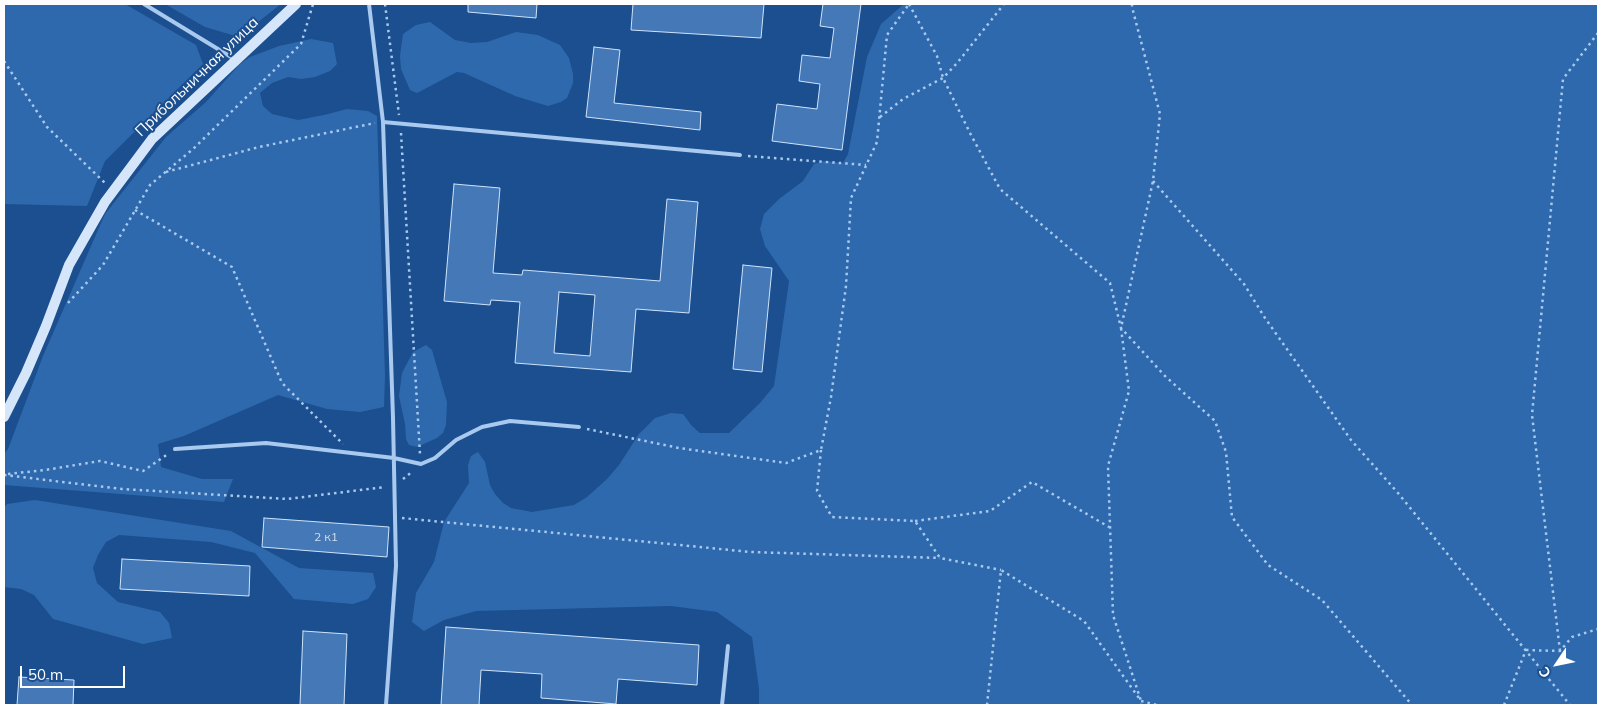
<!DOCTYPE html>
<meta charset="utf-8">
<style>
body{margin:0}
#map{position:relative;width:1602px;height:709px;overflow:hidden;background:#1b4f8f;font-family:Mulish,sans-serif}
canvas{display:block}
.frame{position:absolute;inset:0;border:5px solid #fff;pointer-events:none}
.north{position:absolute;left:1532px;top:639px;width:50px;height:50px;-webkit-text-stroke:4px #1b4f8f;paint-order:stroke;rotate:236deg;font-size:14px;font-weight:700;line-height:20px;text-align:center;color:#fff}
.north::after{content:'';display:block;margin:auto;width:18px;height:22px;background:#fff;clip-path:polygon(50% 0,100% 100%,50% 72%,0 100%)}
.scale{position:absolute;left:20px;top:666px;width:105px;height:22px;box-sizing:border-box;border:2px solid #fff;border-top:0;padding-left:6px;font-size:15px;line-height:18px;white-space:nowrap;color:#fff;-webkit-text-stroke:4px #1b4f8f;paint-order:stroke}
</style>
<div id="map">
<canvas width="1602" height="709"></canvas>
<div class="frame"></div>
<div class="north">С</div>
<div class="scale">50 m</div>
</div>
<script>
const ctx = document.querySelector('canvas').getContext('2d');
ctx.lineJoin = 'round';
function fill(path, color) {
  ctx.fillStyle = color;
  ctx.fill(path, 'evenodd');
}
function poly(rows) {
  const path = new Path2D();
  for (const r of rows) {
    path.moveTo(r[0], r[1]);
    for (let i = 2; i < r.length; i += 2) path.lineTo(r[i], r[i + 1]);
  }
  return path;
}
function stroke(path, color, width, dash) {
  ctx.strokeStyle = color;
  ctx.lineWidth = width;
  ctx.lineCap = dash ? 'butt' : 'round';
  ctx.setLineDash(dash || []);
  ctx.stroke(path);
}
function label(font, color, halo, rows, align = 'center') {
  ctx.font = font + ' Mulish,sans-serif';
  ctx.lineWidth = 4;
  ctx.setLineDash([]);
  ctx.textBaseline = 'middle';
  ctx.strokeStyle = halo;
  ctx.fillStyle = color;
  for (const [text, x, y, turn = 0] of rows) {
    ctx.save();
    ctx.translate(x, y);
    ctx.rotate((+turn || 0) * Math.PI / 180);
    ctx.textAlign = isNaN(turn) ? turn : align;
    if (halo) ctx.strokeText(text, 0, 0);
    ctx.fillText(text, 0, 0);
    ctx.restore();
  }
}
const green = poly([
 [4,4,125,4,196,45,203,64,105,161,87,206,4,204],
 [165,4,281,4,239,37,205,27],
 [904,4,1598,4,1598,705,759,705,759,689,752,637,717,612,671,606,476,611,444,620,424,631,412,622,416,593,434,562,444,522,469,483,468,465,471,456,478,452,485,462,490,485,495,494,503,503,511,508,532,512,574,505,587,497,607,479,619,465,639,434,655,418,671,413,683,414,692,426,700,433,729,433,760,403,774,386,789,281,765,246,760,229,764,214,779,199,803,181,814,164,824,161,843,163,848,154,867,57,881,24],
 [430,22,455,40,471,43,487,42,516,32,538,35,560,45,569,58,573,74,573,83,567,98,561,102,548,106,515,96,464,73,457,72,417,93,410,90,401,69,400,56,403,34,416,25],
 [311,39,333,43,337,64,330,71,315,77,301,79,288,77,272,83,260,93,263,106,272,114,298,120,324,115,347,109,368,111,377,116,385,376,384,407,360,412,327,409,278,395,184,436,158,444,161,467,202,479,233,479,224,502,4,485,4,454,8,449,43,356,105,214,166,137,206,102,240,64,250,57,279,46],
 [426,345,432,350,447,402,446,425,443,433,437,438,417,447,409,445,406,439,405,424,399,396,402,373,413,352],
 [35,500,231,531,299,568,373,573,376,587,368,599,353,604,294,599,255,553,211,542,119,535,106,542,98,555,93,568,97,583,118,602,160,612,169,623,172,638,143,644,53,619,34,595,21,589,4,587,4,507,7,504]
]);
const building = poly([
 [468,4,537,4,536,18,468,12,468,4],
 [633,4,764,4,761,38,631,30,633,4],
 [823,4,861,4,842,150,772,141,777,104,817,109,820,84,799,81,802,55,830,58,834,28,820,26,823,4],
 [594,47,620,50,614,103,701,112,700,130,586,117,594,47],
 [454,184,500,188,493,273,522,275,523,270,660,281,667,199,698,202,689,313,636,309,631,372,515,363,520,302,491,300,490,305,444,301,454,184],
 [559,292,595,295,590,356,554,353,559,292],
 [743,265,772,268,762,372,733,369,743,265],
 [264,518,389,527,387,557,262,547,264,518],
 [122,559,250,566,249,596,120,589,122,559],
 [446,627,699,645,697,685,618,679,616,704,541,698,542,674,481,670,479,705,441,705,446,627],
 [303,631,347,634,344,705,300,705,303,631],
 [19,677,74,680,73,705,17,705,19,677]
]);
const path = poly([
 [385,4,399,115],
 [909,4,937,56,943,78,970,133,1000,189,1110,283,1121,328,1165,376,1215,421,1226,452,1232,517,1268,565,1322,600,1412,705],
 [1132,4,1132,7,1160,114,1153,181,1121,328,1129,391,1108,466,1113,615,1141,701,1141,705],
 [4,61,47,127,105,183],
 [880,117,903,99,943,78,958,62,1004,4],
 [401,133,420,454],
 [748,156,866,165],
 [166,172,259,147,375,123],
 [1153,181,1244,284,1265,318,1351,440,1398,493,1570,705],
 [135,210,232,267,282,383,343,444],
 [68,303,103,265,150,185,193,149,301,44,313,4],
 [587,429,679,448,786,463,821,450,831,397,846,286,851,198,877,142,887,35,909,4],
 [821,450,817,491,832,517,915,521,940,558,1001,570],
 [8,474,45,470,100,461,143,471,168,454],
 [4,475,122,489,287,499,385,487],
 [403,479,413,471],
 [402,518,751,552,940,558],
 [915,521,990,511,1032,482,1109,527],
 [1526,650,1560,651,1572,637,1598,629],
 [1560,651,1532,415,1563,79,1598,33],
 [987,705,1001,570,1084,621,1141,701,1157,705],
 [1504,705,1526,650]
]);
const lane = poly([
 [144,4,236,60],
 [369,4,383,122,393,418,396,566,386,705],
 [383,122,740,155],
 [175,449,266,443,394,458,421,464,435,458,456,440,482,427,510,421,579,427],
 [722,705,728,646]
]);
const secondary = poly([
 [4,417,26,373,46,326,69,265,105,202,152,139,296,4]
]);
const numberNames = [
 ["2 к1",326,537]
];
const streetNames = [
 ["Прибольничная улица",197,77,-44]
];
fill(green, '#2e69ad');
fill(building, '#4478b7');
stroke(building, '#cfe3fa', 1);
stroke(path, '#a9c9ee', 2.5, [2.5, 4]);
stroke(lane, '#a9c9ee', 4);
stroke(secondary, '#d6e6fa', 10);
label('12px', '#d0dded', null, numberNames);
label('15px', '#fff', '#1b4f8f', streetNames);
</script>
